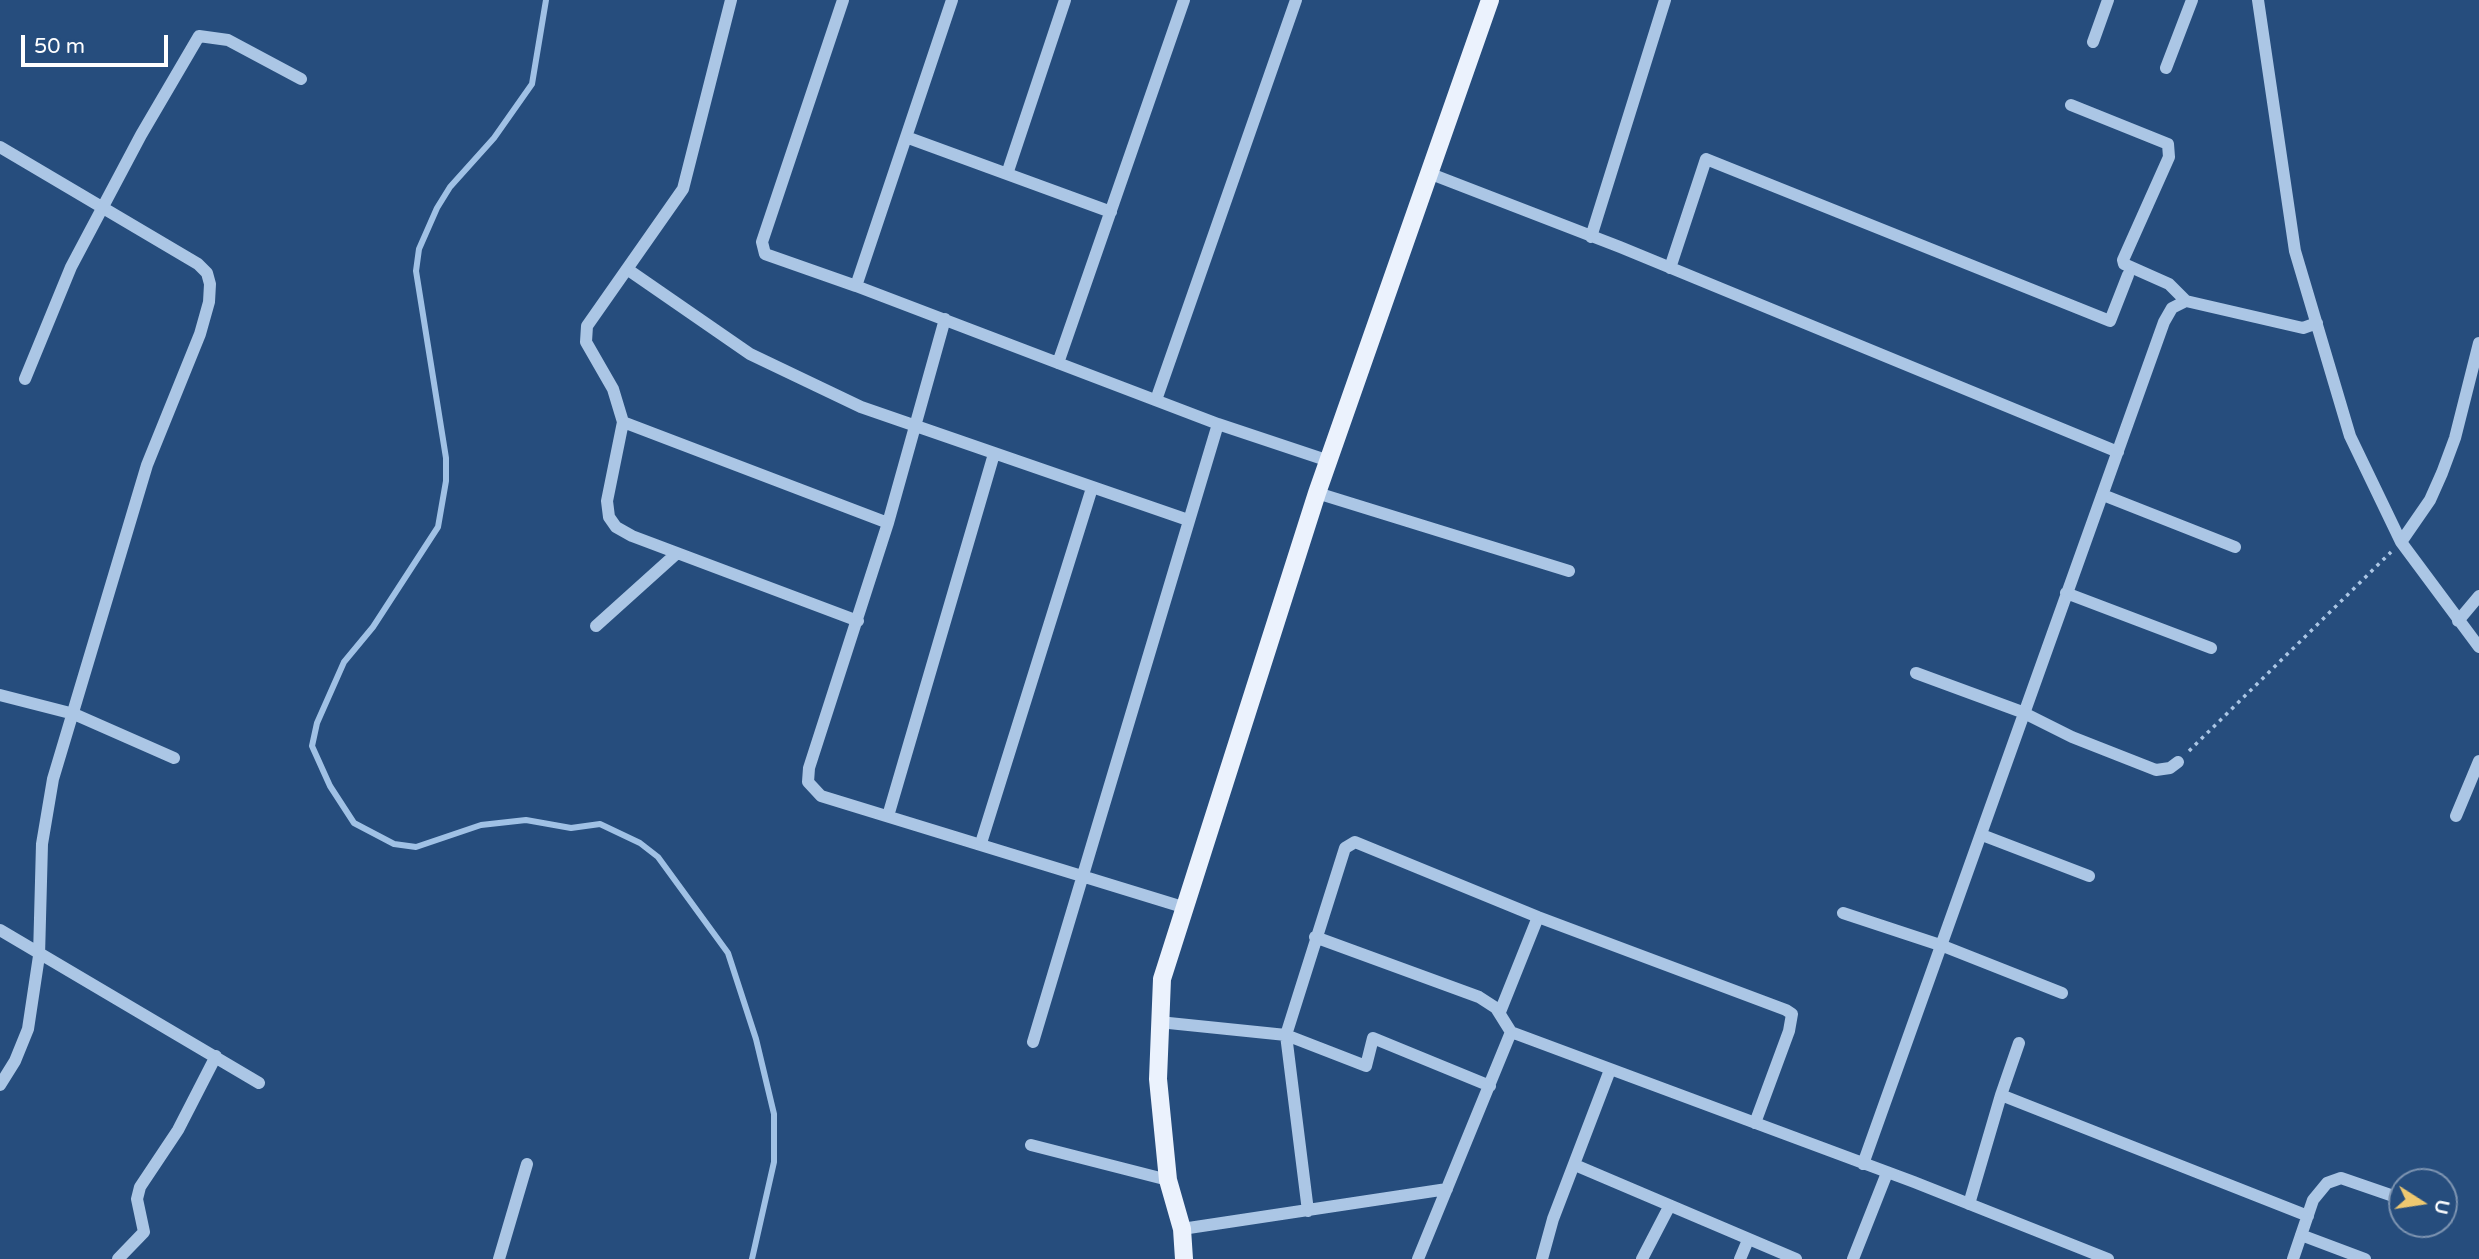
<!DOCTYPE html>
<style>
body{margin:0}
#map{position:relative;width:2479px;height:1259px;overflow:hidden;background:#264d7d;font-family:"Varela Round",sans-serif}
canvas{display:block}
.north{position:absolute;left:2388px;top:1168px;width:70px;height:70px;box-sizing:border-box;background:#264d7d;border:2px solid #7d94b1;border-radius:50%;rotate:102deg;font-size:19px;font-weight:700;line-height:28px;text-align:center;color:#fff}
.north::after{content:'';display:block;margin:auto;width:24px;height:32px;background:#eec870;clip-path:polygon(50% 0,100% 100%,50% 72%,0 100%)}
.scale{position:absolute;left:21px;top:35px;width:147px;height:32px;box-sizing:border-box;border:4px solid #fff;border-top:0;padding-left:9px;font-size:21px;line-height:24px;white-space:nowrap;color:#fff;-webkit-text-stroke:5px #264d7d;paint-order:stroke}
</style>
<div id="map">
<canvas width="2479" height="1259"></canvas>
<div class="north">U</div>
<div class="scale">50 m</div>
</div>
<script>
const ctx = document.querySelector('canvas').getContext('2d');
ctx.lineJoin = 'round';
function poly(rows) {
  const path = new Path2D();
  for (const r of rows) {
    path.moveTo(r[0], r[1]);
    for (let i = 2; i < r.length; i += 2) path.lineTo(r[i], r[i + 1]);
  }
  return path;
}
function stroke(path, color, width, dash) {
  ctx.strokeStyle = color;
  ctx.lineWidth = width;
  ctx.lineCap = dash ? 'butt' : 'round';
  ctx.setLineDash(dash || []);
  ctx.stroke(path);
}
const stream = poly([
 [546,0,532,84,494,138,450,187,437,208,419,249,416,271,446,458,446,481,438,527,373,627,344,662,317,723,312,746,330,786,354,823,394,844,416,847,481,825,526,820,571,828,600,824,640,843,658,857,728,953,756,1039,774,1114,774,1162,752,1259]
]);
const path = poly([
 [2189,751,2391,552]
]);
const minor = poly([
 [731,0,683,189,587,326,586,342,613,389,623,422,607,501,609,517,616,527,632,536,858,621],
 [843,0,762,242,765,254,856,286,1218,424,1329,461],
 [2258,0,2295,251,2350,436,2401,542,2479,647],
 [2093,42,2108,0],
 [2166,68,2192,0],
 [2071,105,2168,144,2169,157,2123,260,2124,264,2169,284,2186,301],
 [906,137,1111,212],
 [0,147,198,264,207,273,210,284,209,302,200,334,147,465,53,779,42,844,39,956,28,1029,15,1061,0,1085],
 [1007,174,1065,0],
 [1431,174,1620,247,2118,452],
 [1591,237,1665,0],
 [1670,268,1706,159,2110,321,2128,275],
 [627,269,750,354,861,407,1188,520],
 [856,286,952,0],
 [945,319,888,523,809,768,808,782,821,796,1186,908],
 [1058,363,1184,0],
 [25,379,71,267,141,135,199,36,228,40,301,79],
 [1156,400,1296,0],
 [623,422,888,523],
 [1317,493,1569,571],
 [2103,495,2235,547],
 [2401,542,2430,500,2442,473,2455,438,2479,343],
 [2066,593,2211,648],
 [2458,621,2479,596],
 [596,626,676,554],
 [1916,673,2022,712,2072,737,2156,770,2170,768,2178,762],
 [0,695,74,714,174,758],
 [888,816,994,454],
 [2456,816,2479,761],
 [1982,835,2089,876],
 [981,843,1092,488],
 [1843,913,1943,946,2062,993],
 [0,930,259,1083],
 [1315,937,1479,997,1496,1008,1511,1032],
 [1500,1012,1538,917],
 [1159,1022,1286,1035,1366,1066,1373,1038,1490,1086],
 [1033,1042,1218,424],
 [2001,1095,2019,1043],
 [1031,1145,1168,1180],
 [1863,1164,2164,322,2172,308,2186,301,2303,328,2317,323],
 [1575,1165,1796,1259],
 [1969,1204,2001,1095,2308,1216],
 [1308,1211,1286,1035,1345,848,1355,842,1538,917,1786,1010,1792,1014,1789,1031,1755,1123],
 [1182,1229,1447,1189],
 [2301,1235,2365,1259],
 [118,1259,144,1232,137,1199,140,1187,178,1130,216,1056],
 [499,1259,527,1164],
 [1418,1259,1511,1032,1914,1182,2108,1259],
 [1542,1259,1553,1219,1610,1070],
 [1642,1259,1669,1207],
 [1740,1259,1748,1240],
 [1853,1259,1887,1173],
 [2293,1259,2313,1200,2327,1183,2341,1178,2402,1199]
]);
const major = poly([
 [1184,1259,1182,1229,1168,1180,1158,1079,1162,979,1317,493,1490,0]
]);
stroke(stream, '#a0c1e5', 6);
stroke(path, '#abc6e5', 3.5, [3.5, 5]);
stroke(minor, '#abc6e5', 12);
stroke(major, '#ebf2fd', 18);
</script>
